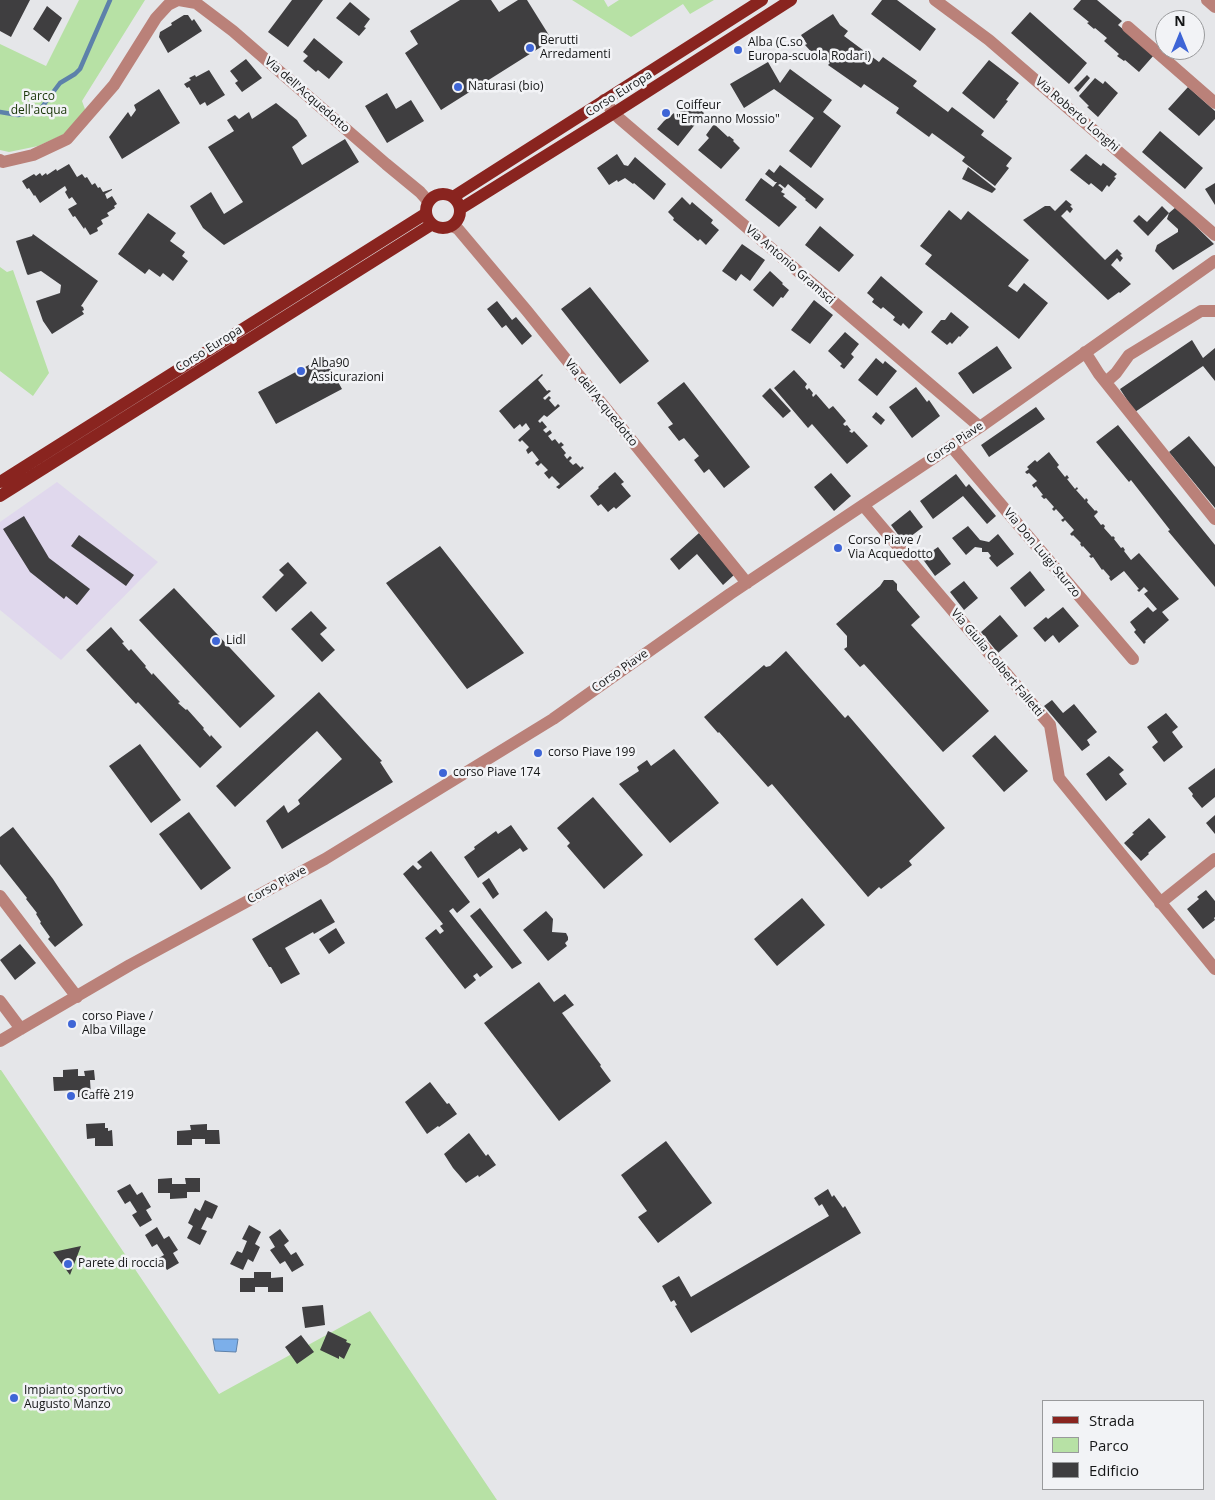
<!DOCTYPE html>
<meta charset="utf-8">
<style>
body{margin:0}
#map{position:relative;width:1215px;height:1500px;overflow:hidden;background:#e5e6e9;font-family:"Open Sans",sans-serif}
canvas{display:block}
.legend{position:absolute;left:1042px;top:1400px;width:162px;height:90px;box-sizing:border-box;background:#f2f3f6;border:1px solid #999a9c;margin:0;padding:6px 9px;list-style:none;font-size:15px;color:#141516}
.legend li{display:flex;align-items:center;gap:10px;height:25px}
.legend b{width:25px;border:1px solid #999a9c}
.north{position:absolute;left:1155px;top:10px;width:50px;height:50px;box-sizing:border-box;background:#f2f3f6;border:1px solid #999a9c;border-radius:50%;rotate:0deg;font-size:14px;font-weight:700;line-height:20px;text-align:center;color:#141516}
.north::after{content:'';display:block;margin:auto;width:18px;height:22px;background:#3e65d6;clip-path:polygon(50% 0,100% 100%,50% 72%,0 100%)}
</style>
<div id="map">
<canvas width="1215" height="1500"></canvas>
<ul class="legend">
<li><b style="height:6px;background:#89241f"></b>Strada</li>
<li><b style="height:14px;background:#b7e1a5"></b>Parco</li>
<li><b style="height:14px;background:#3f3e40"></b>Edificio</li>
</ul>
<div class="north">N</div>
</div>
<script>
const ctx = document.querySelector('canvas').getContext('2d');
ctx.lineJoin = 'round';
function fill(path, color) {
  ctx.fillStyle = color;
  ctx.fill(path, 'evenodd');
}
function poly(rows) {
  const path = new Path2D();
  for (const r of rows) {
    if (r.length === 3) {
      path.moveTo(r[0] + r[2], r[1]);
      path.arc(r[0], r[1], r[2], 0, 2 * Math.PI);
      continue;
    }
    path.moveTo(r[0], r[1]);
    for (let i = 2; i < r.length; i += 2) path.lineTo(r[i], r[i + 1]);
  }
  return path;
}
function stroke(path, color, width, dash) {
  ctx.strokeStyle = color;
  ctx.lineWidth = width;
  ctx.lineCap = dash ? 'butt' : 'round';
  ctx.setLineDash(dash || []);
  ctx.stroke(path);
}
function label(font, color, halo, rows, align = 'center') {
  ctx.font = font + ' "Open Sans",sans-serif';
  ctx.lineWidth = 5;
  ctx.setLineDash([]);
  ctx.textBaseline = 'middle';
  ctx.strokeStyle = halo;
  ctx.fillStyle = color;
  for (const [text, x, y, turn = 0] of rows) {
    ctx.save();
    ctx.translate(x, y);
    ctx.rotate((+turn || 0) * Math.PI / 180);
    ctx.textAlign = isNaN(turn) ? turn : align;
    if (halo) ctx.strokeText(text, 0, 0);
    ctx.fillText(text, 0, 0);
    ctx.restore();
  }
}
const commercial = poly([
 [57,482,158,562,61,660,0,610,0,522]
]);
const green = poly([
 [79,0,145,0,82,101,86,112,69,132,38,146,9,152,0,150,0,44,46,66],
 [572,0,604,0,608,7,619,0,714,0,690,14,683,4,631,37],
 [0,267,7,272,13,270,49,373,33,396,0,371],
 [0,1070,1,1070,219,1394,370,1311,497,1500,0,1500]
]);
const water = poly([
 [213,1339,238,1339,236,1352,215,1351,213,1339]
]);
const stream = poly([
 [0,112,18,115,30,113,42,107,60,83,75,74,80,69,110,0]
]);
const building = poly([
 [0,0,30,0,11,37,0,31],
 [292,0,323,0,288,47,268,32],
 [460,0,491,0,499,12,518,0,527,0,552,40,441,110,405,53,418,44,410,31],
 [882,0,897,0,936,29,920,51,871,14],
 [1081,0,1097,0,1122,21,1118,25,1154,55,1139,72,1125,60,1124,61,1117,56,1119,54,1104,41,1107,38,1095,28,1094,29,1087,23,1089,22,1073,9],
 [350,2,370,19,364,27,366,28,359,36,336,18],
 [47,6,62,18,49,42,33,29],
 [1030,12,1087,63,1069,84,1011,33],
 [833,14,840,25,848,31,844,36,879,62,883,57,917,81,913,86,948,112,952,107,984,131,981,135,1012,158,1006,166,1009,168,995,186,962,161,965,157,932,133,929,137,896,113,899,108,864,84,861,88,828,65,830,63,817,54,815,56,805,45,807,44,801,35],
 [184,15,188,15,192,21,194,19,202,31,168,53,159,37,160,32,172,25,171,23],
 [314,38,343,62,329,79,318,70,316,72,303,61,308,56,303,52],
 [246,59,262,78,242,92,235,83,238,81,230,71],
 [989,60,1019,83,1006,100,1008,101,994,119,962,93],
 [768,62,780,83,790,69,832,100,823,112,841,126,811,168,789,151,814,118,774,89,744,108,730,84],
 [209,70,225,95,207,106,205,102,200,105,189,87,187,88,184,84,191,80,189,78,195,75,196,77],
 [1087,75,1090,78,1078,92,1074,88],
 [1095,78,1103,84,1105,81,1118,93,1098,117,1087,107,1089,106,1079,96],
 [1188,87,1215,111,1215,119,1199,136,1168,109],
 [159,89,180,123,122,159,109,137,128,112,131,117,136,110,134,105],
 [387,93,396,109,411,100,424,121,387,143,365,106],
 [276,103,297,120,307,136,292,147,302,165,345,139,359,162,224,245,203,228,190,206,211,192,224,214,243,202,208,147,234,131,227,120,235,115,239,119,249,112,252,119],
 [692,103,704,113,678,146,657,129,664,121,674,113,676,116,684,107],
 [714,124,728,137,729,136,734,140,733,141,740,148,721,169,698,150,709,138,706,135],
 [1160,131,1203,168,1185,189,1142,152],
 [617,154,624,165,628,166,635,157,666,184,654,200,634,183,633,184,625,178,618,182,617,180,609,185,597,168],
 [1086,154,1101,166,1103,163,1117,174,1114,177,1116,178,1109,187,1107,185,1102,192,1091,183,1089,185,1070,170],
 [69,164,77,177,82,174,85,178,87,177,92,185,95,183,98,188,100,187,103,192,112,189,112,190,105,194,107,199,112,196,117,204,114,206,115,208,107,213,109,216,101,220,103,224,97,228,98,231,90,235,85,227,84,229,75,216,73,217,68,209,77,204,72,197,69,199,65,192,67,190,65,186,40,203,35,195,34,196,29,188,27,189,22,181,34,174,36,176,40,173,42,176,46,173,47,175,56,169,57,171],
 [780,165,824,199,816,209,805,200,806,199,788,184,785,188,780,184,778,185,783,189,781,192,785,194,783,196,797,207,779,227,745,200,761,178,773,187,777,182,775,182,765,174,769,169,774,173],
 [968,167,996,189,992,193,962,179],
 [1215,183,1215,205,1205,189],
 [682,197,690,205,692,202,713,220,711,223,719,230,706,245,700,239,698,241,673,220,674,218,668,212],
 [1066,200,1072,205,1070,206,1073,209,1070,213,1067,210,1061,216,1105,260,1117,249,1122,254,1120,255,1123,258,1120,262,1117,258,1111,265,1131,284,1120,293,1119,292,1108,300,1023,220,1045,206,1050,206,1055,211],
 [1162,206,1169,213,1148,236,1133,221,1139,215,1147,222],
 [1176,207,1214,244,1173,270,1155,251,1157,245,1178,232,1178,229,1167,219,1169,213],
 [949,210,961,220,968,211,1029,260,1008,286,1017,292,1024,283,1048,303,1019,339,925,264,932,255,920,246],
 [148,213,176,233,170,241,185,252,182,256,188,261,173,281,163,273,160,277,149,269,145,274,118,254],
 [820,226,854,255,839,272,805,245],
 [33,234,98,281,81,306,83,307,84,310,82,311,84,314,52,334,43,321,36,301,60,293,61,285,41,271,28,275,27,274,16,241,32,236],
 [742,244,765,260,750,281,741,274,736,281,722,271],
 [770,271,783,283,782,284,789,290,783,298,781,297,773,307,753,290],
 [881,276,923,312,909,329,903,323,901,326,893,320,895,317,883,307,881,309,872,302,874,299,867,293],
 [590,287,649,361,620,384,561,309],
 [814,300,833,315,810,344,791,330],
 [497,301,512,320,516,317,532,336,522,345,506,325,502,328,487,309],
 [951,312,969,327,960,337,959,336,952,344,950,342,947,345,931,332,941,320,945,320],
 [845,332,859,344,851,354,854,357,844,369,840,366,842,364,828,351],
 [1192,340,1203,358,1215,348,1215,381,1203,366,1135,412,1120,389],
 [997,346,1012,368,973,394,958,373],
 [324,357,342,389,276,424,258,392],
 [876,358,883,364,885,361,897,371,877,396,858,380],
 [794,370,807,384,805,387,807,390,809,388,813,393,812,395,813,397,816,394,829,409,833,406,846,421,843,424,845,426,847,425,851,430,849,431,852,433,854,431,868,446,847,464,812,424,808,428,774,388],
 [542,374,543,375,538,380,547,391,549,390,551,391,543,398,545,400,549,396,551,398,549,400,555,407,558,404,560,406,547,417,544,415,538,421,540,423,542,421,547,427,543,430,546,433,550,430,552,433,548,436,552,441,555,439,559,444,561,442,564,445,561,447,566,453,564,455,567,459,570,456,572,458,569,461,573,465,576,463,581,468,582,466,584,468,559,489,556,487,560,484,552,476,549,479,544,473,548,470,541,463,538,466,535,463,539,460,532,451,528,454,526,450,529,447,522,440,520,442,518,440,530,429,526,423,522,427,520,424,514,429,499,411],
 [684,382,750,467,724,488,709,469,704,473,694,460,699,456,684,438,679,441,668,427,673,424,657,403],
 [916,387,927,402,929,400,940,416,912,438,889,407],
 [770,388,791,411,783,418,762,396],
 [1036,407,1045,419,989,457,981,445],
 [876,412,885,420,881,425,872,417],
 [1118,425,1215,545,1215,587,1168,531,1170,530,1131,480,1129,482,1096,442],
 [1189,436,1215,467,1215,508,1169,452],
 [1049,452,1059,465,1057,467,1065,477,1067,475,1069,478,1067,479,1075,489,1077,487,1078,489,1076,490,1085,500,1086,498,1088,500,1087,502,1095,511,1096,510,1098,512,1094,516,1101,525,1103,524,1105,526,1104,528,1112,537,1113,536,1115,538,1114,539,1121,548,1123,547,1125,550,1124,551,1131,560,1139,553,1179,599,1162,612,1169,620,1145,641,1146,642,1144,644,1134,632,1136,630,1130,622,1148,607,1153,612,1157,609,1144,594,1148,591,1144,587,1139,592,1137,590,1139,589,1124,571,1111,581,1109,578,1110,577,1103,569,1102,570,1093,557,1091,558,1089,556,1091,555,1083,546,1082,547,1080,544,1081,543,1073,535,1072,536,1070,534,1074,530,1065,520,1063,522,1061,520,1064,518,1056,509,1054,511,1052,509,1054,507,1046,498,1044,499,1041,496,1043,495,1036,486,1034,488,1032,485,1037,481,1029,473,1027,474,1025,472,1029,469,1027,467,1035,460,1037,462],
 [615,472,624,482,621,484,631,496,616,509,614,507,608,512,601,504,598,506,590,496,599,488,598,487],
 [831,473,851,496,834,511,814,487],
 [956,474,966,487,969,484,996,516,987,524,963,496,933,519,920,501],
 [910,510,923,527,906,540,907,542,905,544,891,525],
 [24,516,49,558,90,589,77,605,66,596,64,599,30,572,3,529],
 [968,526,980,540,989,542,998,534,1014,554,997,567,989,558,991,556,988,552,982,552,982,548,975,547,966,555,952,538],
 [699,533,734,575,723,585,697,554,679,570,670,559],
 [79,535,134,575,126,586,71,546],
 [440,546,524,653,467,689,386,583],
 [938,547,951,564,935,576,922,558],
 [288,562,307,583,276,612,262,597,284,575,279,570],
 [1030,571,1045,590,1025,607,1010,588],
 [884,580,893,580,897,584,897,590,920,617,911,625,989,711,943,752,864,664,860,667,844,649,847,647,847,636,836,624,880,586],
 [964,581,978,598,964,610,950,592],
 [174,588,275,696,240,728,139,620],
 [1063,607,1079,626,1059,643,1053,635,1045,642,1033,628,1046,617,1048,619],
 [311,611,327,628,320,634,335,650,322,662,291,629],
 [1000,615,1018,636,998,653,981,632],
 [111,627,124,642,122,643,129,651,131,649,146,666,145,667,152,675,153,673,180,702,178,703,186,710,187,709,204,728,203,729,210,737,211,735,222,747,200,768,138,702,136,704,86,650],
 [786,651,845,718,848,715,945,828,909,861,912,865,881,889,879,887,868,897,772,784,768,787,719,732,718,733,704,717,764,665,766,667,770,666],
 [319,692,382,761,380,762,393,782,282,849,266,821,284,805,288,813,300,804,298,800,342,759,317,731,235,807,216,786],
 [1052,700,1063,713,1074,704,1097,732,1087,740,1090,745,1082,751,1044,706],
 [1166,713,1178,727,1172,732,1183,747,1164,762,1152,747,1158,742,1147,727],
 [995,735,1028,771,1004,792,972,756],
 [140,744,181,800,151,823,109,766],
 [674,749,719,803,670,843,619,784,639,771,637,767,647,760,651,766],
 [1109,756,1124,770,1119,774,1127,784,1106,801,1086,774],
 [1215,768,1215,797,1202,808,1192,796,1193,794,1188,788],
 [593,797,643,855,604,889,567,846,570,843,557,828],
 [189,812,231,868,201,890,159,834],
 [1215,815,1215,834,1206,823],
 [1149,818,1166,837,1148,853,1149,854,1141,861,1124,843,1134,834,1132,833],
 [511,825,528,849,523,852,520,848,478,878,464,857,475,849,474,847,496,831,498,834],
 [13,827,53,879,83,925,55,947,48,939,50,937,40,923,41,922,36,914,37,913,26,899,27,898,0,864,0,837],
 [431,851,470,902,457,913,453,908,449,911,493,967,480,977,477,973,473,976,476,980,465,989,425,938,436,929,440,934,444,931,440,926,443,924,403,874,413,865,418,870,422,867,417,862],
 [489,878,499,894,493,899,482,883],
 [1206,890,1215,901,1215,917,1214,918,1215,920,1203,929,1187,909,1199,899,1197,897],
 [802,898,825,925,777,966,754,939],
 [321,899,335,922,314,934,313,932,285,948,300,974,281,984,271,967,269,967,252,939],
 [480,908,522,963,512,969,470,916],
 [546,911,553,919,552,932,566,933,568,937,568,940,565,943,567,946,548,961,523,930],
 [336,928,345,943,329,954,319,939],
 [20,944,36,963,15,980,0,960],
 [539,982,554,1002,565,994,574,1005,562,1013,601,1065,600,1066,611,1081,559,1121,484,1023],
 [78,1069,78,1076,85,1076,84,1071,94,1070,95,1080,90,1080,91,1096,78,1097,78,1090,54,1091,53,1077,63,1077,63,1070],
 [430,1082,447,1104,449,1103,457,1114,439,1127,438,1126,427,1134,405,1102],
 [105,1123,105,1128,108,1128,108,1131,112,1130,113,1146,95,1146,95,1138,87,1139,86,1124],
 [207,1124,207,1130,219,1130,220,1144,205,1144,205,1139,192,1139,192,1145,177,1145,177,1131,191,1130,190,1125],
 [469,1133,486,1156,488,1154,496,1165,479,1177,478,1175,466,1183,453,1168,444,1154],
 [666,1141,712,1203,658,1243,638,1217,647,1211,621,1175],
 [172,1178,172,1184,186,1184,185,1178,200,1178,200,1192,187,1192,187,1198,170,1199,170,1193,158,1193,158,1179],
 [130,1184,137,1195,142,1192,151,1207,146,1210,152,1220,140,1227,132,1215,137,1212,130,1201,125,1204,117,1191],
 [828,1189,832,1197,834,1195,843,1208,845,1206,861,1233,691,1333,675,1306,677,1305,674,1300,671,1302,662,1286,679,1276,691,1297,829,1216,822,1204,819,1206,814,1198],
 [205,1200,218,1206,212,1219,207,1217,201,1229,207,1231,200,1245,187,1238,193,1226,188,1223,195,1208,200,1211],
 [249,1225,261,1232,255,1244,260,1247,253,1262,248,1259,243,1270,230,1264,237,1251,242,1253,247,1241,242,1239],
 [157,1227,164,1239,169,1236,178,1250,173,1253,179,1263,167,1270,159,1258,164,1255,157,1244,152,1247,145,1235],
 [280,1229,289,1241,284,1245,291,1255,296,1252,304,1265,292,1272,285,1261,280,1264,270,1250,275,1247,269,1237],
 [81,1246,70,1275,53,1252],
 [254,1272,271,1272,271,1278,283,1277,283,1292,268,1292,268,1287,255,1287,255,1292,240,1292,240,1278,254,1278],
 [323,1305,325,1325,305,1328,302,1307],
 [328,1331,347,1340,346,1342,351,1344,344,1359,339,1356,339,1359,320,1350],
 [301,1335,314,1352,297,1364,285,1347]
]);
const minor = poly([
 [179,0,196,3,233,31,386,164,420,192,428,201],
 [935,0,989,40,1215,235],
 [1207,0,1215,7],
 [1128,27,1215,103],
 [604,100,614,113,620,119,980,427],
 [0,160,3,162,33,155,67,139,114,85,156,18,168,5,178,0],
 [452,226,458,229,527,311,747,583],
 [1085,352,1099,374,1215,519],
 [1106,382,1116,373,1129,355,1201,311,1215,311],
 [951,446,1133,659],
 [863,505,1050,725,1059,778,1215,969],
 [0,896,77,997],
 [1160,903,1215,859],
 [0,1001,21,1029],
 [0,1041,130,965,325,859,553,719,730,594,980,427,1215,261]
]);
const major = poly([
 [443,211,17],
 [453,197,762,0],
 [460,209,614,113,791,0],
 [0,482,425,214],
 [0,496,431,225]
]);
const markers = [
 [530,48,5,"#3e65d6"],
 [738,50,5,"#3e65d6"],
 [458,87,5,"#3e65d6"],
 [666,113,5,"#3e65d6"],
 [301,371,5,"#3e65d6"],
 [838,548,5,"#3e65d6"],
 [216,641,5,"#3e65d6"],
 [538,753,5,"#3e65d6"],
 [443,773,5,"#3e65d6"],
 [72,1024,5,"#3e65d6"],
 [71,1096,5,"#3e65d6"],
 [68,1264,5,"#3e65d6"],
 [14,1398,5,"#3e65d6"]
];
const poiNames = [
 ["Berutti",540,41],
 ["Arredamenti",540,55],
 ["Alba (C.so",748,43],
 ["Europa-scuola Rodari)",748,57],
 ["Naturasi (bio)",468,87],
 ["Coiffeur",676,106],
 ["\"Ermanno Mossio\"",676,120],
 ["Alba90",311,364],
 ["Assicurazioni",311,378],
 ["Corso Piave /",848,541],
 ["Via Acquedotto",848,555],
 ["Lidl",226,641],
 ["corso Piave 199",548,753],
 ["corso Piave 174",453,773],
 ["corso Piave /",82,1017],
 ["Alba Village",82,1031],
 ["Caffè 219",81,1096],
 ["Parete di roccia",78,1264],
 ["Impianto sportivo",24,1391],
 ["Augusto Manzo",24,1405]
];
const streetNames = [
 ["Corso Europa",619,94,-32],
 ["Via dell'Acquedotto",307,95,41],
 ["Via Roberto Longhi",1077,115,41],
 ["Via Antonio Gramsci",790,265,41],
 ["Corso Europa",209,349,-32],
 ["Via dell'Acquedotto",601,403,51],
 ["Corso Piave",955,443,-34],
 ["Via Don Luigi Sturzo",1042,553,50],
 ["Via Giulia Colbert Falletti",997,663,50],
 ["Corso Piave",620,671,-35],
 ["Corso Piave",277,885,-29]
];
const parkNames = [
 ["Parco",39,97],
 ["dell'acqua",39,111]
];
fill(commercial, '#e0d8ed');
fill(green, '#b7e1a5');
fill(water, '#7cafea');
stroke(water, '#5d81aa', 1);
stroke(stream, '#5d81aa', 4.5);
fill(building, '#3f3e40');
stroke(minor, '#ba8179', 12);
stroke(major, '#89241f', 12);
for (const [x, y, r, color] of markers) {
  const dot = new Path2D();
  dot.arc(x, y, r, 0, 2 * Math.PI);
  ctx.fillStyle = color;
  ctx.fill(dot);
  stroke(dot, '#f2f3f6', 2);
}
label('12px', '#141516', '#f2f3f6', poiNames, 'left');
label('12px', '#141516', '#f2f3f6', streetNames);
label('12px', '#183406', '#f2f3f6', parkNames);
</script>
